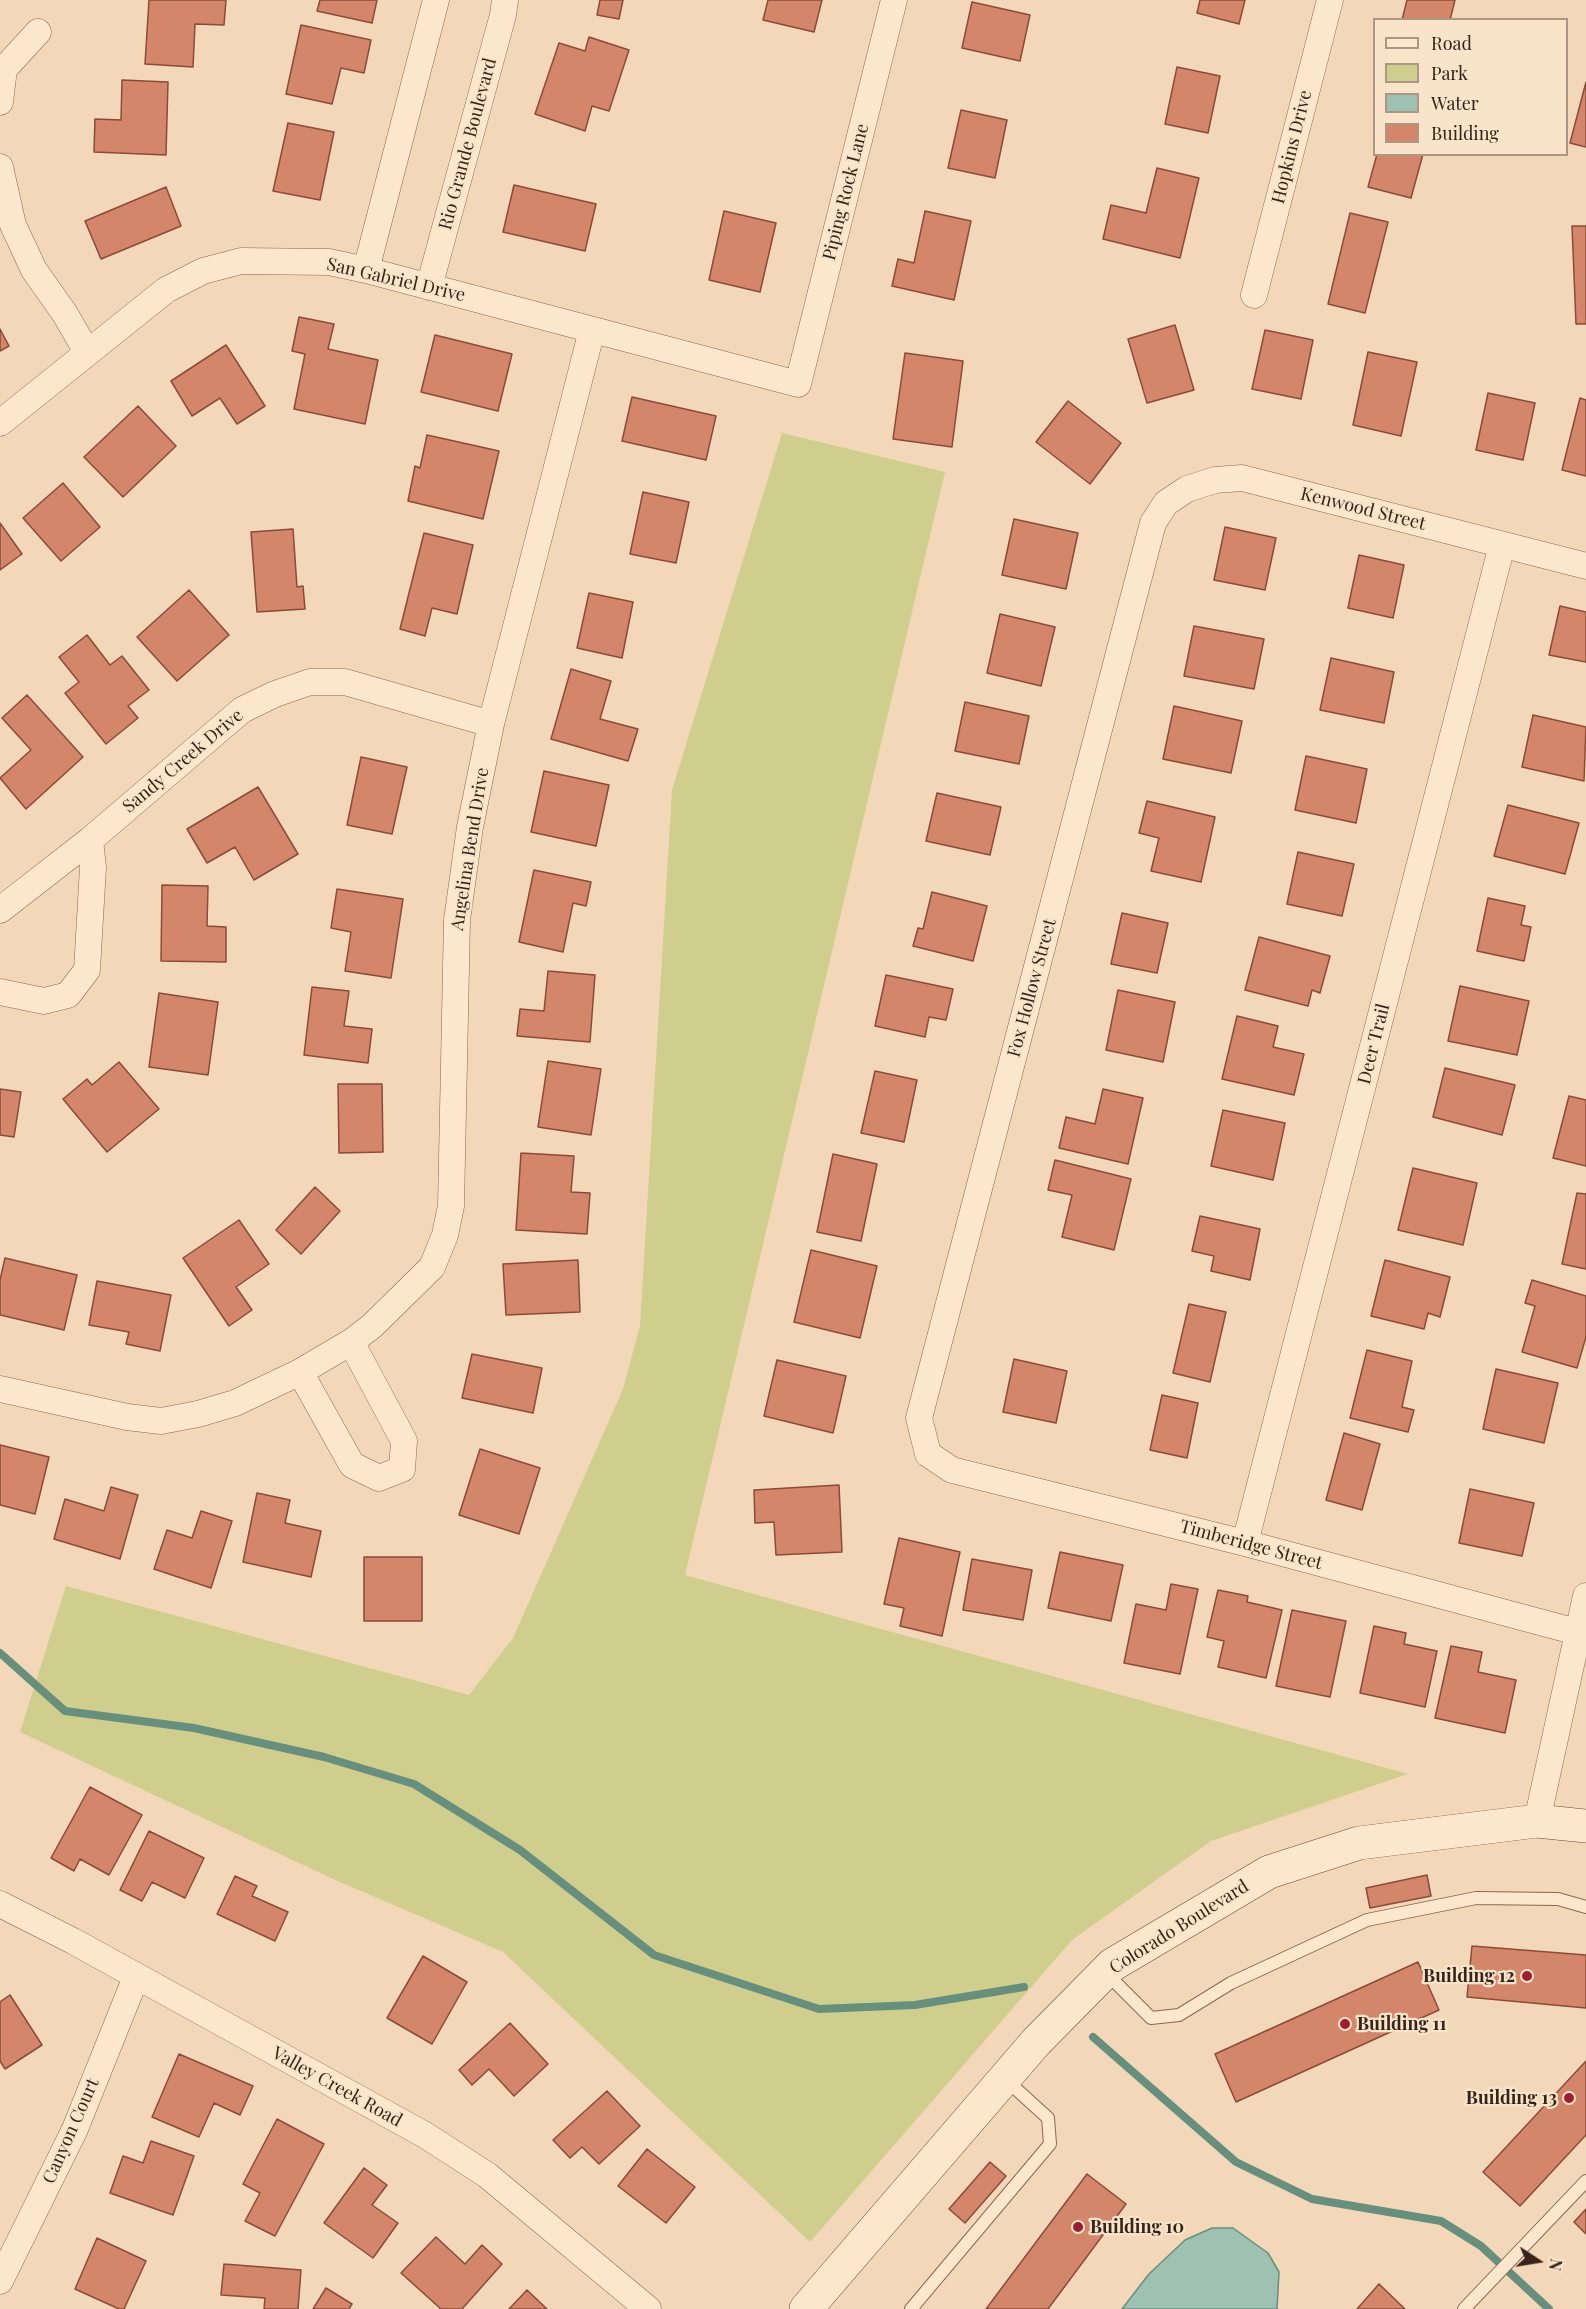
<!DOCTYPE html>
<style>
body{margin:0}
#map{position:relative;width:1586px;height:2309px;overflow:hidden;background:#f2d8b9;font-family:"Playfair Display",serif}
canvas{display:block}
.legend{position:absolute;left:1373px;top:18px;width:195px;height:138px;box-sizing:border-box;background:#f9e4c9;border:2px solid #ab9783;margin:0;padding:8px 10px;list-style:none;font-size:18px;color:#372319}
.legend li{display:flex;align-items:center;gap:12px;height:30px}
.legend b{width:30px;border:2px solid #ab9783}
.north{position:absolute;left:1508px;top:2231px;width:60px;height:60px;-webkit-text-stroke:4px #f9e4c9;paint-order:stroke;rotate:102deg;font-size:16px;font-weight:700;line-height:24px;text-align:center;color:#372319}
.north::after{content:'';display:block;margin:auto;width:21px;height:27px;background:#372319;clip-path:polygon(50% 0,100% 100%,50% 72%,0 100%)}
</style>
<div id="map">
<canvas width="1586" height="2309"></canvas>
<ul class="legend">
<li><b style="height:8px;background:#fce7cd"></b>Road</li>
<li><b style="height:16px;background:#d0ce8d"></b>Park</li>
<li><b style="height:16px;background:#9ec1b2"></b>Water</li>
<li><b style="height:16px;background:#d4866b"></b>Building</li>
</ul>
<div class="north">N</div>
</div>
<script>
const ctx = document.querySelector('canvas').getContext('2d');
ctx.lineJoin = 'round';
function fill(path, color) {
  ctx.fillStyle = color;
  ctx.fill(path, 'evenodd');
}
function poly(rows) {
  const path = new Path2D();
  for (const r of rows) {
    path.moveTo(r[0], r[1]);
    for (let i = 2; i < r.length; i += 2) path.lineTo(r[i], r[i + 1]);
  }
  return path;
}
function stroke(path, color, width, dash) {
  ctx.strokeStyle = color;
  ctx.lineWidth = width;
  ctx.lineCap = dash ? 'butt' : 'round';
  ctx.setLineDash(dash || []);
  ctx.stroke(path);
}
function label(font, color, halo, rows, align = 'center') {
  ctx.font = font + ' "Playfair Display",serif';
  ctx.lineWidth = 4.5;
  ctx.setLineDash([]);
  ctx.textBaseline = 'middle';
  ctx.strokeStyle = halo;
  ctx.fillStyle = color;
  for (const [text, x, y, turn = 0] of rows) {
    ctx.save();
    ctx.translate(x, y);
    ctx.rotate((+turn || 0) * Math.PI / 180);
    ctx.textAlign = isNaN(turn) ? turn : align;
    if (halo) ctx.strokeText(text, 0, 0);
    ctx.fillText(text, 0, 0);
    ctx.restore();
  }
}
const green = poly([
 [782,433,945,472,685,1575,1408,1774,1211,1841,1072,1940,810,2242,503,1952,333,1879,20,1732,66,1586,469,1695,513,1638,623,1389,640,1326,672,790]
]);
const water = poly([
 [1212,2228,1233,2228,1268,2253,1279,2272,1277,2309,1122,2309,1149,2274,1185,2240,1212,2228]
]);
const stream = poly([
 [0,1653,65,1711,194,1728,324,1757,414,1784,520,1850,654,1955,819,2009,915,2005,1024,1987],
 [1093,2037,1236,2162,1312,2199,1441,2221,1481,2246,1549,2309]
]);
const building = poly([
 [149,0,226,0,224,25,195,24,193,67,145,64,149,0],
 [320,0,377,0,372,23,317,11,320,0],
 [600,0,623,0,619,19,597,15,600,0],
 [768,0,822,0,814,32,763,20,768,0],
 [1200,0,1245,0,1239,24,1197,13,1200,0],
 [1407,0,1455,0,1450,20,1402,20,1407,0],
 [972,2,1030,15,1020,61,962,48,972,2],
 [301,25,371,40,364,73,341,68,332,104,286,94,301,25],
 [589,37,629,50,609,111,592,106,585,131,535,114,559,43,585,51,589,37],
 [1177,67,1220,76,1208,133,1165,124,1177,67],
 [122,80,168,82,166,155,94,152,95,119,121,120,122,80],
 [1586,82,1586,147,1570,143,1586,82],
 [961,110,1007,120,995,178,948,168,961,110],
 [288,123,334,132,320,200,273,191,288,123],
 [1377,154,1423,154,1411,198,1368,187,1377,154],
 [1157,168,1199,178,1180,258,1103,239,1111,205,1146,213,1157,168],
 [514,185,596,204,585,251,503,232,514,185],
 [166,187,181,226,101,259,85,221,166,187],
 [724,211,776,223,760,292,709,280,724,211],
 [925,211,971,221,954,300,892,286,898,259,914,263,925,211],
 [1350,213,1388,222,1365,313,1328,304,1350,213],
 [1572,226,1586,226,1586,324,1576,324,1572,226],
 [299,317,334,324,328,349,378,360,365,424,294,409,305,354,292,351,299,317],
 [1175,325,1194,390,1147,403,1128,339,1175,325],
 [0,329,9,346,0,351,0,329],
 [1265,330,1313,340,1301,399,1252,389,1265,330],
 [435,335,512,354,498,411,421,392,435,335],
 [226,345,265,406,237,424,220,398,192,416,171,381,226,345],
 [1368,352,1417,362,1401,436,1353,425,1368,352],
 [905,353,963,361,952,447,893,439,905,353],
 [1488,393,1535,403,1523,460,1476,450,1488,393],
 [632,397,716,416,706,460,622,441,632,397],
 [1580,398,1586,400,1586,476,1562,470,1580,398],
 [1068,401,1121,443,1090,484,1036,442,1068,401],
 [138,406,176,446,123,497,84,457,138,406],
 [427,435,499,451,483,519,408,501,415,466,420,468,427,435],
 [63,483,100,527,61,561,23,518,63,483],
 [643,492,689,502,676,563,630,554,643,492],
 [1014,519,1078,533,1066,589,1002,575,1014,519],
 [0,523,22,554,0,570,0,523],
 [1225,527,1276,538,1265,590,1214,580,1225,527],
 [293,529,297,587,303,586,305,609,257,612,251,532,293,529],
 [424,533,473,545,457,614,432,608,425,636,400,629,424,533],
 [1359,555,1404,565,1393,618,1348,608,1359,555],
 [189,590,229,635,177,681,137,637,189,590],
 [589,593,633,602,622,658,577,648,589,593],
 [1560,606,1586,612,1586,662,1549,655,1560,606],
 [1000,614,1055,627,1041,686,987,673,1000,614],
 [1194,626,1264,639,1254,689,1184,676,1194,626],
 [87,635,110,665,122,656,149,690,128,706,138,718,106,744,65,693,79,682,59,657,87,635],
 [1331,658,1394,672,1384,723,1320,710,1331,658],
 [571,669,611,681,600,719,638,729,628,761,551,739,571,669],
 [27,695,83,757,26,809,0,778,31,750,2,718,27,695],
 [965,702,1029,716,1019,764,955,751,965,702],
 [1174,706,1242,721,1231,773,1163,759,1174,706],
 [1533,715,1586,727,1584,781,1522,767,1533,715],
 [1306,756,1367,769,1356,823,1295,810,1306,756],
 [361,757,407,767,392,834,347,825,361,757],
 [544,771,609,785,596,846,531,832,544,771],
 [258,787,298,854,254,880,235,847,207,863,187,829,258,787],
 [937,793,1001,807,990,855,926,841,937,793],
 [1147,801,1215,817,1201,882,1151,871,1159,838,1139,833,1147,801],
 [1508,805,1579,823,1565,874,1494,856,1508,805],
 [1298,852,1354,864,1342,916,1287,904,1298,852],
 [534,870,591,882,586,906,573,903,563,952,519,942,534,870],
 [162,885,208,886,207,926,226,927,226,962,161,961,162,885],
 [337,889,403,899,391,978,345,971,351,932,331,928,337,889],
 [932,892,987,906,973,961,913,946,918,928,923,929,932,892],
 [1488,898,1525,906,1521,925,1531,927,1524,961,1477,951,1488,898],
 [1122,913,1168,923,1157,973,1111,964,1122,913],
 [1259,937,1330,956,1320,993,1312,990,1308,1006,1245,990,1259,937],
 [548,971,595,975,590,1042,517,1036,520,1009,544,1011,548,971],
 [886,975,953,989,946,1020,929,1017,925,1037,875,1026,886,975],
 [1460,986,1529,1001,1517,1055,1448,1041,1460,986],
 [312,987,349,991,344,1026,372,1029,368,1063,304,1055,312,987],
 [1118,990,1175,1002,1163,1062,1106,1050,1118,990],
 [159,993,218,1002,208,1075,149,1067,159,993],
 [1237,1016,1278,1026,1273,1047,1304,1054,1294,1095,1222,1079,1237,1016],
 [548,1061,601,1069,591,1135,538,1127,548,1061],
 [119,1062,159,1109,107,1152,63,1099,87,1079,92,1085,119,1062],
 [1445,1068,1515,1085,1502,1135,1433,1117,1445,1068],
 [875,1071,917,1080,904,1142,861,1133,875,1071],
 [338,1084,382,1084,383,1152,339,1153,338,1084],
 [0,1089,21,1092,14,1137,0,1135,0,1089],
 [1103,1089,1143,1098,1128,1164,1059,1148,1066,1117,1095,1124,1103,1089],
 [1569,1096,1586,1100,1586,1166,1553,1158,1569,1096],
 [1223,1110,1285,1123,1273,1180,1211,1166,1223,1110],
 [521,1153,574,1156,571,1192,590,1193,587,1234,516,1230,521,1153],
 [833,1154,877,1164,861,1241,817,1232,833,1154],
 [1055,1160,1131,1179,1114,1250,1062,1237,1072,1195,1048,1190,1055,1160],
 [1413,1168,1477,1183,1463,1245,1398,1230,1413,1168],
 [315,1187,340,1211,301,1254,276,1230,315,1187],
 [1577,1193,1586,1194,1586,1269,1562,1264,1577,1193],
 [1200,1216,1260,1229,1250,1280,1211,1271,1214,1256,1192,1251,1200,1216],
 [239,1220,269,1264,236,1287,252,1310,229,1326,183,1258,239,1220],
 [811,1250,877,1266,860,1338,794,1322,811,1250],
 [5,1258,77,1275,64,1330,0,1315,0,1280,5,1258],
 [578,1260,580,1312,506,1315,503,1264,578,1260],
 [1385,1260,1450,1277,1440,1317,1428,1313,1424,1329,1371,1316,1385,1260],
 [1532,1280,1586,1296,1586,1337,1577,1368,1522,1352,1535,1306,1525,1303,1532,1280],
 [97,1281,171,1295,160,1351,126,1344,129,1332,89,1325,97,1281],
 [1189,1304,1226,1312,1210,1382,1173,1373,1189,1304],
 [1367,1350,1412,1361,1402,1407,1414,1410,1408,1432,1350,1418,1367,1350],
 [472,1354,542,1368,533,1413,462,1398,472,1354],
 [1014,1359,1067,1371,1056,1423,1003,1412,1014,1359],
 [777,1360,846,1376,833,1433,764,1416,777,1360],
 [1496,1369,1558,1383,1544,1443,1483,1429,1496,1369],
 [1162,1395,1198,1403,1187,1458,1150,1450,1162,1395],
 [1344,1433,1380,1444,1362,1510,1326,1500,1344,1433],
 [0,1445,49,1457,35,1514,0,1505,0,1445],
 [480,1449,540,1468,519,1534,459,1515,480,1449],
 [839,1485,842,1552,776,1555,774,1522,755,1523,754,1490,839,1485],
 [111,1487,138,1495,120,1559,54,1539,65,1499,104,1511,111,1487],
 [1470,1489,1534,1503,1522,1556,1459,1543,1470,1489],
 [257,1493,290,1500,285,1523,321,1531,311,1577,243,1562,257,1493],
 [201,1511,232,1521,211,1588,154,1569,167,1530,192,1538,201,1511],
 [899,1538,960,1552,942,1636,900,1626,904,1608,884,1604,899,1538],
 [1060,1552,1123,1565,1111,1621,1048,1608,1060,1552],
 [364,1557,422,1557,422,1621,364,1621,364,1557],
 [972,1559,1032,1570,1023,1620,963,1610,972,1559],
 [1171,1584,1198,1589,1180,1674,1124,1663,1136,1604,1166,1610,1171,1584],
 [1218,1590,1248,1596,1247,1602,1282,1610,1266,1678,1218,1667,1224,1641,1207,1637,1218,1590],
 [1292,1610,1346,1621,1330,1697,1276,1686,1292,1610],
 [1374,1626,1406,1633,1404,1644,1437,1651,1425,1707,1360,1693,1374,1626],
 [1451,1646,1482,1652,1478,1672,1516,1680,1505,1733,1435,1718,1451,1646],
 [90,1787,142,1815,109,1875,80,1859,74,1871,51,1858,90,1787],
 [149,1831,204,1858,185,1898,152,1882,142,1901,120,1890,149,1831],
 [1427,1875,1431,1896,1370,1908,1366,1888,1427,1875],
 [235,1876,257,1886,252,1896,288,1912,275,1941,217,1914,235,1876],
 [1472,1946,1586,1955,1586,2008,1467,1997,1472,1946],
 [423,1956,467,1982,432,2044,387,2018,423,1956],
 [1418,1962,1439,2010,1236,2102,1215,2054,1418,1962],
 [10,1995,42,2045,5,2069,0,2061,0,2002,10,1995],
 [510,2023,548,2064,514,2096,489,2069,472,2085,459,2070,510,2023],
 [179,2054,253,2086,240,2115,214,2103,199,2137,152,2117,179,2054],
 [1586,2061,1586,2135,1520,2206,1483,2172,1586,2061],
 [607,2091,640,2126,599,2164,582,2147,570,2158,553,2140,607,2091],
 [277,2119,324,2144,275,2236,245,2221,260,2193,243,2184,277,2119],
 [151,2141,194,2156,173,2215,110,2193,123,2156,143,2163,151,2141],
 [647,2149,695,2187,666,2223,618,2186,647,2149],
 [990,2162,1006,2176,965,2223,949,2209,990,2162],
 [364,2168,387,2185,372,2205,398,2223,373,2258,324,2223,364,2168],
 [1087,2174,1126,2204,1048,2309,986,2309,1087,2174],
 [1586,2209,1586,2234,1574,2222,1586,2209],
 [436,2237,465,2264,482,2245,502,2264,462,2309,441,2309,401,2273,436,2237],
 [97,2238,146,2261,124,2309,119,2309,75,2289,97,2238],
 [224,2264,301,2270,298,2309,264,2309,265,2298,221,2295,224,2264],
 [1379,2284,1405,2309,1357,2309,1379,2284],
 [326,2288,352,2304,349,2309,313,2309,326,2288],
 [527,2290,547,2309,509,2309,527,2290]
]);
const lane = poly([
 [1107,1974,1151,2018,1179,2015,1231,1983,1367,1920,1476,1898,1558,1899,1586,1907],
 [911,2309,1050,2144,1048,2118,1005,2079],
 [1464,2309,1586,2181]
]);
const street = poly([
 [0,102,4,69,38,32],
 [0,167,13,225,34,270,65,314,87,352],
 [366,270,436,0],
 [429,287,503,15,505,0],
 [1254,295,1330,0],
 [0,423,166,290,203,271,241,261,329,262,366,270,798,384,894,0],
 [0,910,90,840,242,710,275,694,310,682,345,682,491,724],
 [0,992,44,1001,68,995,87,970,93,867,90,840],
 [300,1372,352,1465,379,1478,402,1469,404,1441,351,1342],
 [0,1389,127,1417,161,1421,198,1414,235,1403,300,1372,351,1342,372,1326,432,1267,445,1235,451,1206,457,920,470,827,491,724,592,330],
 [1245,1543,1502,545],
 [1577,1632,1245,1543,952,1470,928,1454,919,1418,1153,523,1166,503,1187,489,1215,480,1242,478,1586,566],
 [1537,1821,1586,1596],
 [0,1904,73,1941,425,2135,487,2175,648,2309],
 [0,2281,75,2129,136,1977]
]);
const secondary = poly([
 [806,2309,1036,2042,1112,1965,1269,1872,1359,1843,1537,1821,1586,1826]
]);
const markers = [
 [1527,1976,6,"#9e1d32"],
 [1345,2024,6,"#9e1d32"],
 [1569,2098,6,"#9e1d32"],
 [1078,2227,6,"#9e1d32"]
];
const streetNames = [
 ["Rio Grande Boulevard",468,144,-75],
 ["Hopkins Drive",1292,147,-76],
 ["Piping Rock Lane",846,192,-76],
 ["San Gabriel Drive",396,280,13],
 ["Kenwood Street",1363,509,14],
 ["Sandy Creek Drive",183,761,-40],
 ["Angelina Bend Drive",470,849,-81],
 ["Fox Hollow Street",1032,988,-75],
 ["Deer Trail",1374,1044,-76],
 ["Timberidge Street",1251,1545,15],
 ["Colorado Boulevard",1179,1927,-32],
 ["Valley Creek Road",337,2087,29],
 ["Canyon Court",71,2131,-66]
];
const poiNames = [
 ["Building 12",1515,1976],
 ["Building 11",1357,2024,"left"],
 ["Building 13",1557,2098],
 ["Building 10",1090,2227,"left"]
];
fill(green, '#d0ce8d');
fill(water, '#9ec1b2');
stroke(water, '#668f7e', 1.5);
stroke(stream, '#668f7e', 8);
fill(building, '#d4866b');
stroke(building, '#8b4b36', 1.5);
stroke(lane, '#896752', 14);
stroke(street, '#896752', 27);
stroke(secondary, '#6b4836', 34);
stroke(lane, '#fce7cd', 12);
stroke(street, '#fce7cd', 26);
stroke(secondary, '#fce7cd', 33);
for (const [x, y, r, color] of markers) {
  const dot = new Path2D();
  dot.arc(x, y, r, 0, 2 * Math.PI);
  ctx.fillStyle = color;
  ctx.fill(dot);
  stroke(dot, '#f9e4c9', 2);
}
label('18px', '#372319', '#f9e4c9', streetNames);
label('bold 18px', '#372319', '#f9e4c9', poiNames, 'right');
</script>
